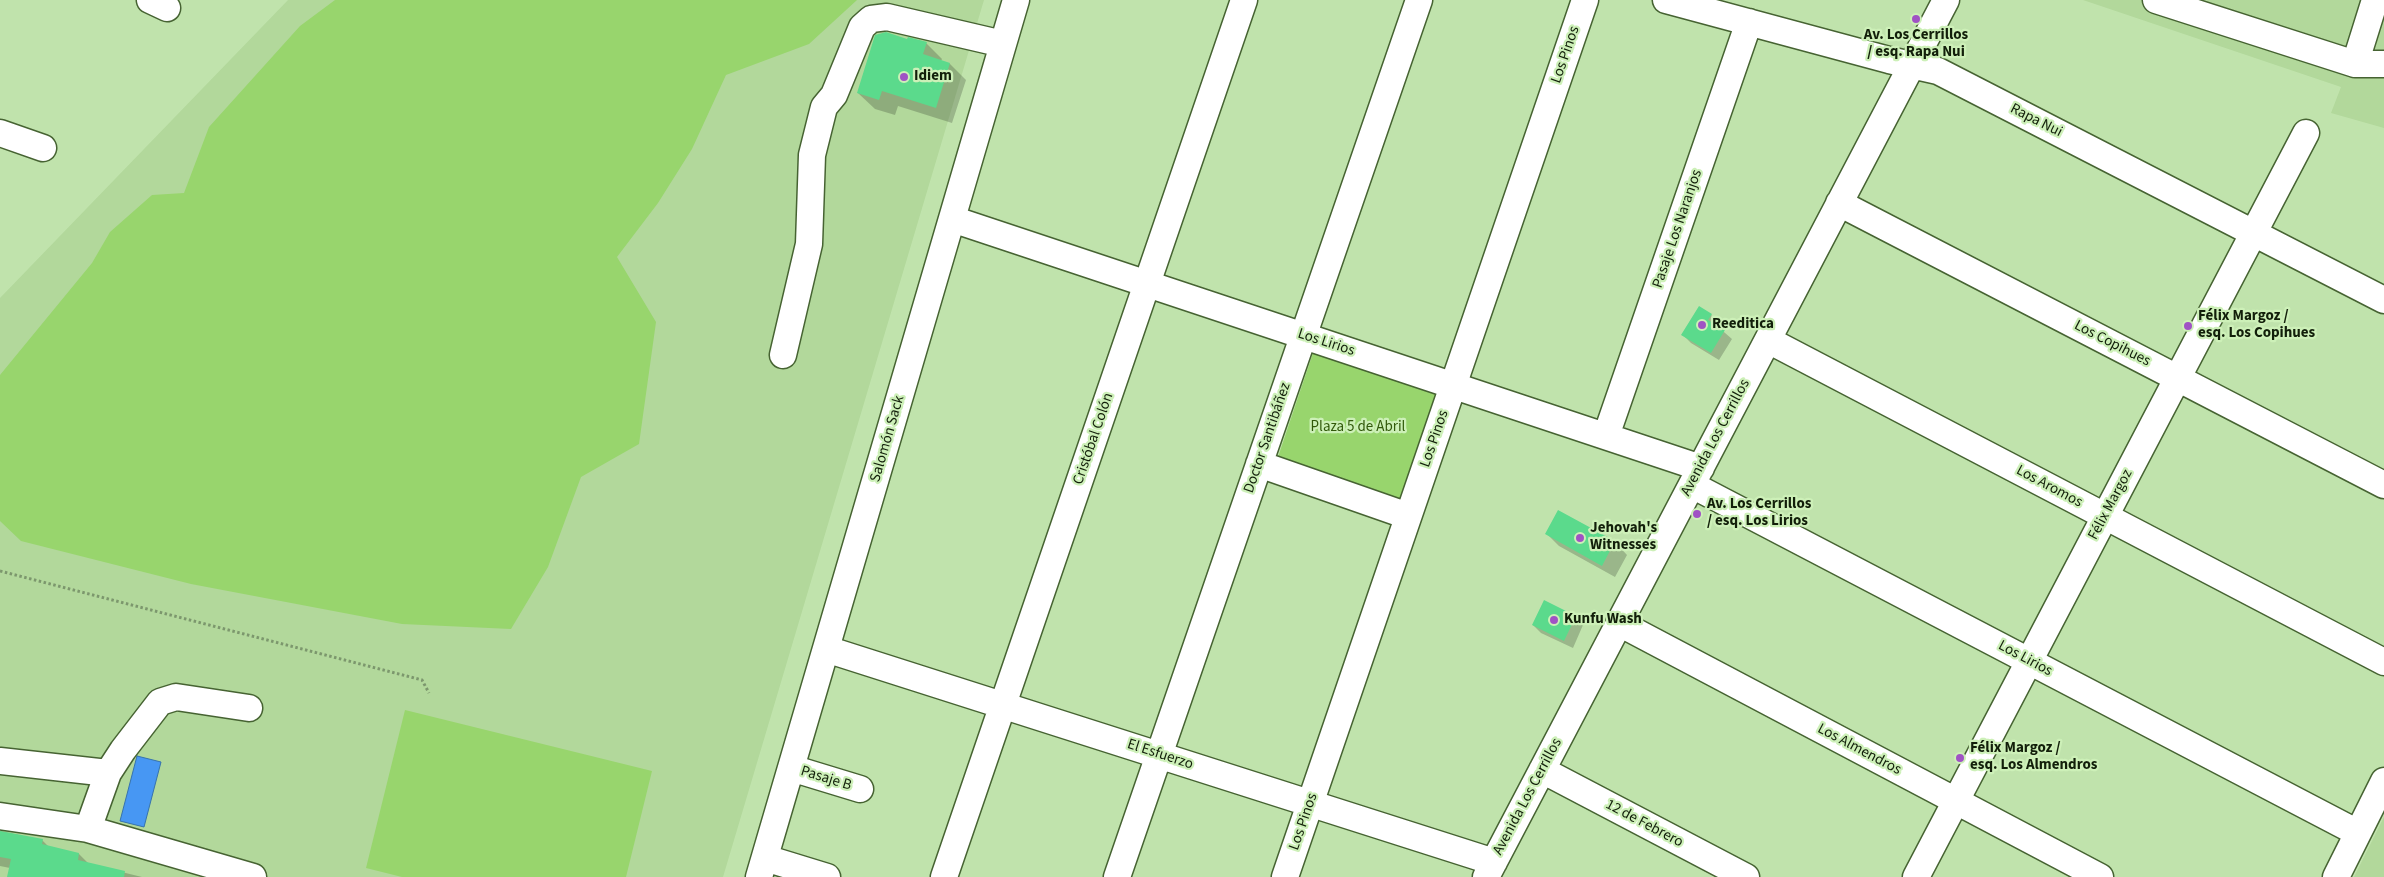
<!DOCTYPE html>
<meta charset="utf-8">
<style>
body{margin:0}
canvas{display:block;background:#c0e3ac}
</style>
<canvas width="2384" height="877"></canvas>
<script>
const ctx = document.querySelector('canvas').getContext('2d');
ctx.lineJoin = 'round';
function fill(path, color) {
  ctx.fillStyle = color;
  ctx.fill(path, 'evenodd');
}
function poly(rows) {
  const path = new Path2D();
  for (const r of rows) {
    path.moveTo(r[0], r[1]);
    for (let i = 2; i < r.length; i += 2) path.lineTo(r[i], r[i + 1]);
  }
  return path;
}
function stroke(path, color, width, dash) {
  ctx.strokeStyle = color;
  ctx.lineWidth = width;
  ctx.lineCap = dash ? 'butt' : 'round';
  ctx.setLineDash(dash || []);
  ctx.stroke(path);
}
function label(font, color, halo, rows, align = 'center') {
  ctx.font = font + ' "Source Sans 3",sans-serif';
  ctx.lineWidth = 4.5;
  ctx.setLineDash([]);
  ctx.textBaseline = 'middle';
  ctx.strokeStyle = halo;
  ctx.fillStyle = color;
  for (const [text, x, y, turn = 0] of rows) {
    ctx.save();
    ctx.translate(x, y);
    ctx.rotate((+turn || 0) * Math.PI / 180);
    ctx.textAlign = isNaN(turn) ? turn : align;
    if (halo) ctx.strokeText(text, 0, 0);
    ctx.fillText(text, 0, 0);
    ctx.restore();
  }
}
const built = poly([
 [288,0,984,0,723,877,0,877,0,298],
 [2083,0,2384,0,2384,128,2331,113,2341,87],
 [2384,817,2384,877,2354,877]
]);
const green = poly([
 [335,0,857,0,809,44,726,75,692,149,658,203,617,257,656,322,639,444,581,477,548,567,511,629,402,624,191,584,21,541,0,521,0,375,92,263,110,232,152,195,184,193,209,127,300,26],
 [1313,353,1440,396,1403,503,1277,460],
 [405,710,652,771,626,877,402,877,366,868]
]);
const water = poly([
 [137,756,161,762,144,827,120,821,137,756]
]);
const shadow = poly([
 [908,41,926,43,942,59,941,61,950,64,966,80,952,123,898,106,895,115,875,109,858,93],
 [1711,315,1719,323,1717,326,1732,339,1719,360,1691,343,1683,335],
 [1559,512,1615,542,1627,555,1615,577,1559,546,1547,534],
 [1575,617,1583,625,1573,648,1541,633,1533,625],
 [0,831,42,840,49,847,79,854,89,864,142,877,9,877,10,868,0,866]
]);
const building = poly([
 [886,32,907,39,908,37,927,42,923,54,950,63,936,108,882,91,879,100,857,93,875,35],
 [1699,306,1712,314,1708,320,1725,330,1711,353,1681,335],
 [1558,510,1615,541,1602,566,1545,534],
 [1544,600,1576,616,1564,641,1532,625],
 [0,831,43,839,42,844,79,853,78,860,125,871,124,877,7,877,11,859,0,857]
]);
const path = poly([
 [0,571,422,680,429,693]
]);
const minor = poly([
 [150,0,167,8],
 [1666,0,1889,60,1938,71,2384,300],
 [2156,0,2355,64,2375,0],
 [2355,64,2384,64],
 [0,133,43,148],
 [1839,203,2384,485],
 [952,219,1701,468],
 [1768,340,2384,662],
 [783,355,809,244,812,155,824,107,834,95,862,27,871,19,887,17,1003,44],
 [1606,436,1749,22],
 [1259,464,1408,516],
 [1692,485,2358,833],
 [1619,623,2100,877],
 [826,649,1494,862],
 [0,761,108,773],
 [791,768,860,789],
 [1542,770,1746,877],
 [0,816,88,829,253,877],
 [88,829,108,773,123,750,160,702,176,697,249,708],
 [765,858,827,877],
 [759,877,1016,0],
 [944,877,1244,0],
 [1117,877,1419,0],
 [1285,877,1585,0],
 [1486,877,1946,0],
 [1916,877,2306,133],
 [2336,877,2384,781]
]);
const markers = [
 [1916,19,5,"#a052c4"],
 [904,77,5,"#a052c4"],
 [1702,325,5,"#a052c4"],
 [2188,326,5,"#a052c4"],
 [1697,514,5,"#a052c4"],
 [1580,538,5,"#a052c4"],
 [1554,620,5,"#a052c4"],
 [1960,758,5,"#a052c4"]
];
const poiNames = [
 ["Av. Los Cerrillos",1916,36,"center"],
 ["/ esq. Rapa Nui",1916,53,"center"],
 ["Idiem",914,77],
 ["Félix Margoz /",2198,317],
 ["esq. Los Copihues",2198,334],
 ["Reeditica",1712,325],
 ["Av. Los Cerrillos",1707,505],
 ["/ esq. Los Lirios",1707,522],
 ["Jehovah's",1590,529],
 ["Witnesses",1590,546],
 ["Kunfu Wash",1564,620],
 ["Félix Margoz /",1970,749],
 ["esq. Los Almendros",1970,766]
];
const streetNames = [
 ["Los Pinos",1566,55,-71],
 ["Rapa Nui",2036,121,27],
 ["Pasaje Los Naranjos",1678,229,-71],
 ["Los Lirios",1326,343,18],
 ["Los Copihues",2112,344,27],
 ["Doctor Santibáñez",1268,438,-71],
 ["Avenida Los Cerrillos",1716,438,-62],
 ["Salomón Sack",888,439,-74],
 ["Cristóbal Colón",1094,439,-71],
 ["Los Pinos",1435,439,-71],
 ["Los Aromos",2049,487,28],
 ["Félix Margoz",2111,505,-62],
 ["Los Lirios",2025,659,28],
 ["Los Almendros",1859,750,28],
 ["El Esfuerzo",1160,755,18],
 ["Pasaje B",826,779,17],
 ["Avenida Los Cerrillos",1528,797,-62],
 ["Los Pinos",1304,822,-71],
 ["12 de Febrero",1644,824,28]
];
const parkNames = [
 ["Plaza 5 de Abril",1358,428]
];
fill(built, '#b2d89b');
fill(green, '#98d56d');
fill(water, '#4797f3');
stroke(water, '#3773ad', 1);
fill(shadow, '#0003');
fill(building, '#5bda8c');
stroke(minor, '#466332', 29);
stroke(path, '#7c976d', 3, [2.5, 2.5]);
stroke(minor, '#fff', 26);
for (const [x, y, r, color] of markers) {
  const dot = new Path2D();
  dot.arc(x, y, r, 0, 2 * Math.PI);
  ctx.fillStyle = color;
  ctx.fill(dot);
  stroke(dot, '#cdf0b8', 2);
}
label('bold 15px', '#121f0a', '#cdf0b8', poiNames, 'left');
label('15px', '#121f0a', '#cdf0b8', streetNames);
label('15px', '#31590a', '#cdf0b8', parkNames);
</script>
